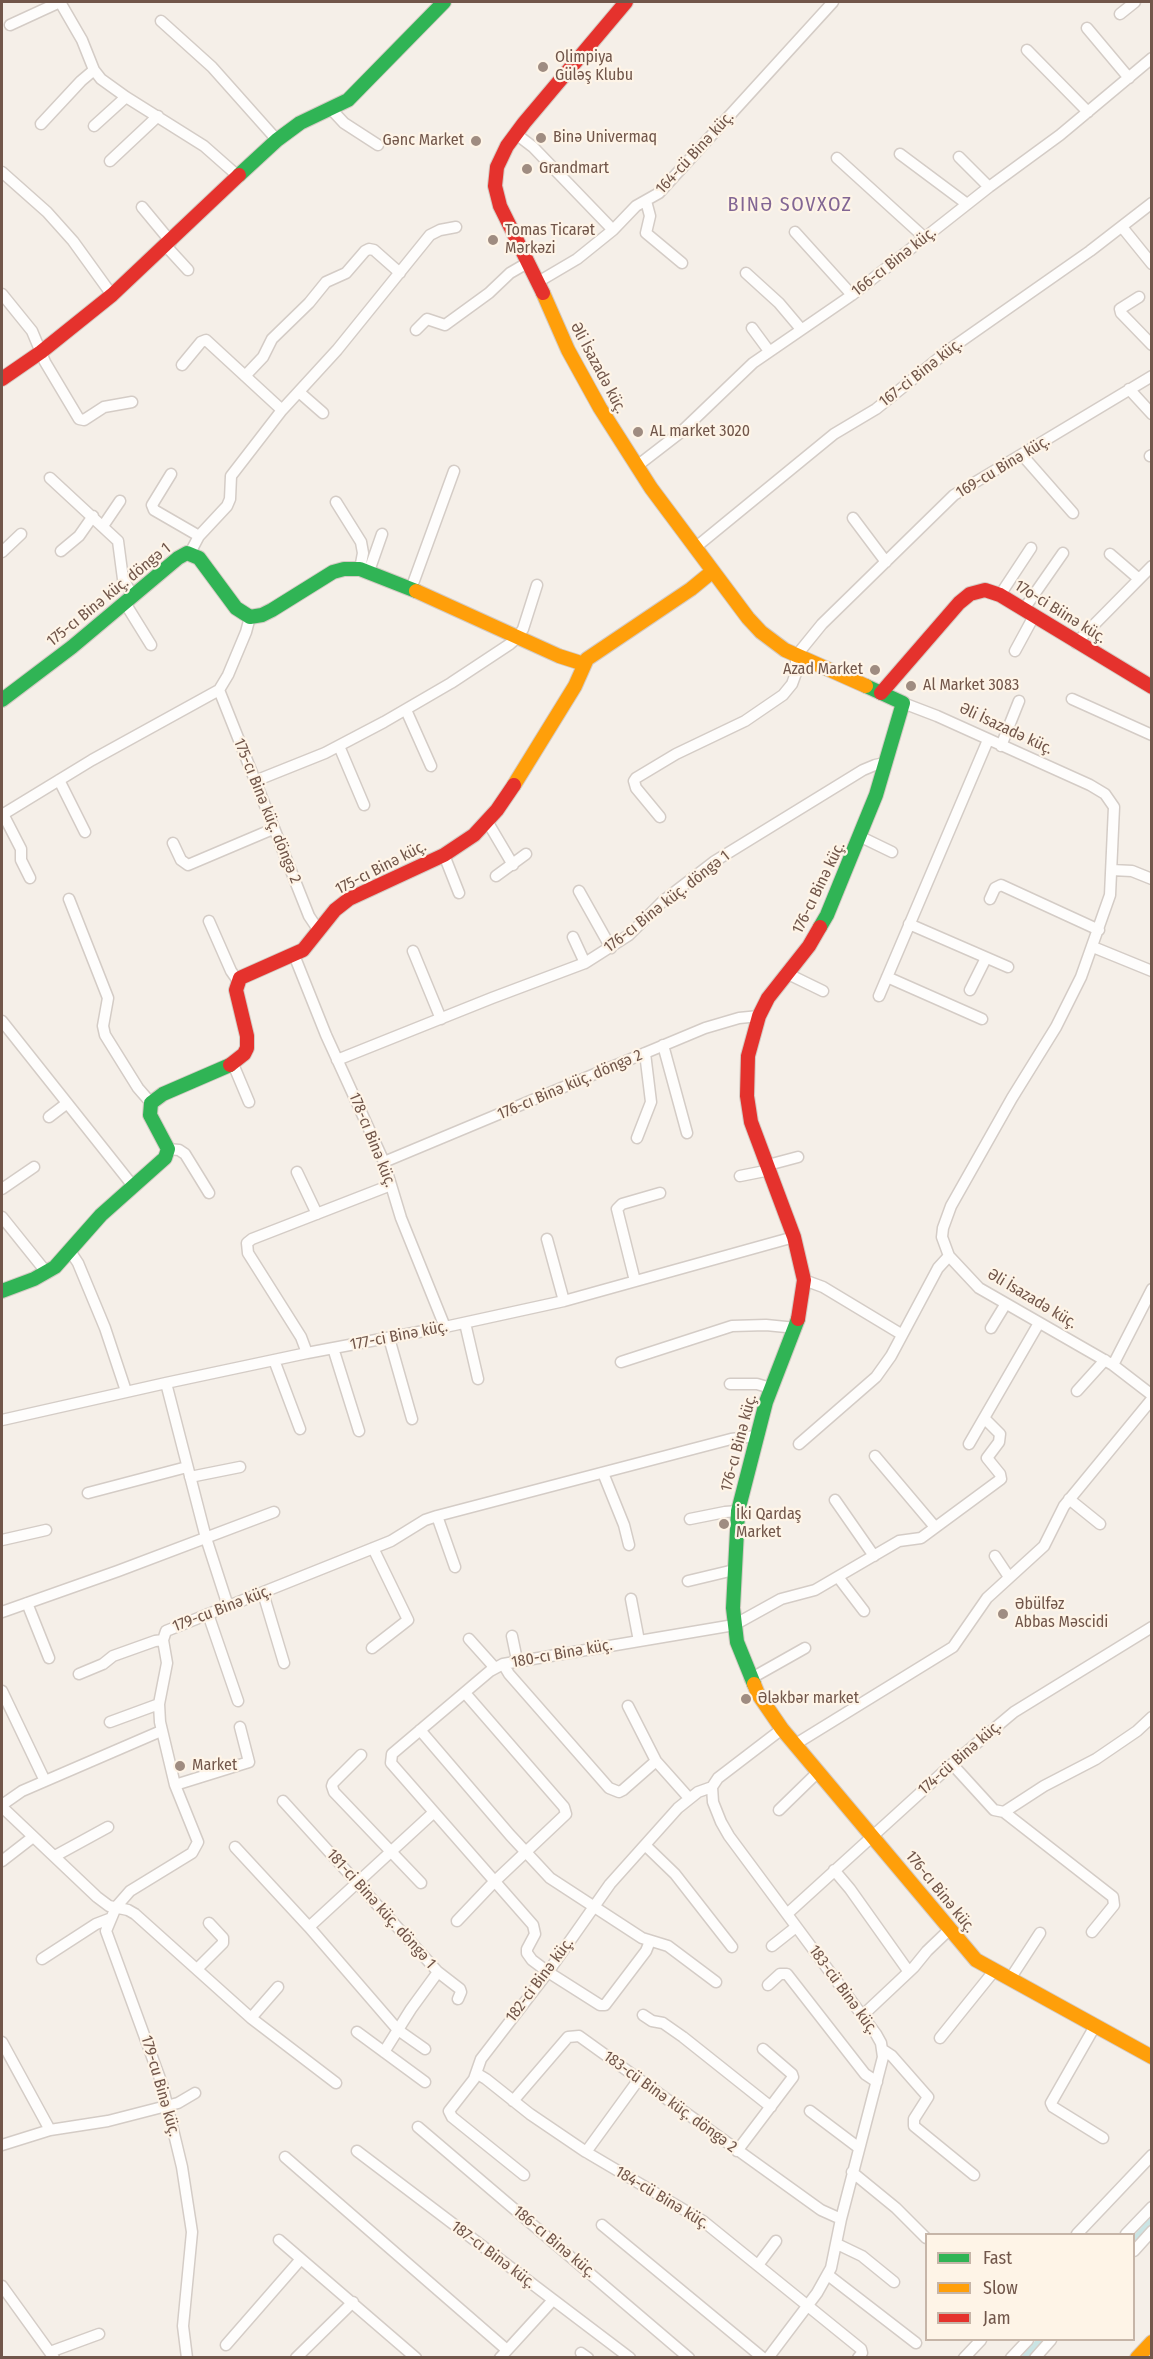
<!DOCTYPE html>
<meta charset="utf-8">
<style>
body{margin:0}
#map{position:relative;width:1153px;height:2359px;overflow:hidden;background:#f5efe8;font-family:"Fira Sans Condensed",sans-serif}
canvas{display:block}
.frame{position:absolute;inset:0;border:3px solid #71564a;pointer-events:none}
.legend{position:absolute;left:925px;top:2233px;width:210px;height:108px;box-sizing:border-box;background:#fef4e7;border:2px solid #c6b5a8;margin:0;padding:8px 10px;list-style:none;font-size:18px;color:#71564a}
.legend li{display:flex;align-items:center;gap:12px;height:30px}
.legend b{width:30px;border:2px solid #c6b5a8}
</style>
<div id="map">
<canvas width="1153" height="2359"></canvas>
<div class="frame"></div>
<ul class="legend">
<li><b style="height:8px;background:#30b455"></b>Fast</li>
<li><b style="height:8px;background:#ff9f0a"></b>Slow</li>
<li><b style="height:8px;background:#e5322d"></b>Jam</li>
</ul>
</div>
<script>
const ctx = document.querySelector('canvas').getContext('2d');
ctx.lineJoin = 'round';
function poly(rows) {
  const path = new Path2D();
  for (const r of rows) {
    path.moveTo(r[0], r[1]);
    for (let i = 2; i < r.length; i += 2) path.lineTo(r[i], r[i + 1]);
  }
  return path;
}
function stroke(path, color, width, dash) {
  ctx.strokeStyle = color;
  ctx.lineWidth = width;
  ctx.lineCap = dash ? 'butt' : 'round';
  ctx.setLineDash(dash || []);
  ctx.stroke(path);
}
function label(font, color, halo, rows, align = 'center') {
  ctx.font = font + ' "Fira Sans Condensed",sans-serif';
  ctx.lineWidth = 4.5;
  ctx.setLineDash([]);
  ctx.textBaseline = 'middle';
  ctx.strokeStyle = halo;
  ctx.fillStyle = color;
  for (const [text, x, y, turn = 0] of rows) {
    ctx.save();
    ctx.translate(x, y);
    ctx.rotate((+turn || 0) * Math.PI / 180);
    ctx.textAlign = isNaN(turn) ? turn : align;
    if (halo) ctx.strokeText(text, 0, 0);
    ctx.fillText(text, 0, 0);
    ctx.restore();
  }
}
const canal = poly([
 [1134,2242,1152,2222],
 [1026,2358,1042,2340]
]);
const street = poly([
 [60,2,82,40,94,70,101,79,126,97,204,146,238,176],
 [1120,14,1135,2],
 [161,21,212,67,277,140],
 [10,25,60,2],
 [1087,28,1129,78],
 [1027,50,1088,112],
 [331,109,344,123,378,145],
 [41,124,81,81,94,70],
 [94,126,126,97],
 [516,134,533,147,613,230],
 [900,154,967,204],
 [959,157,989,187],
 [837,158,925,238],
 [110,161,158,116],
 [2,172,47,212,73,241,112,295],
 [646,201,650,216,646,233,682,263],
 [142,207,171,242],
 [1122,227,1152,264],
 [795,232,852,295],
 [166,246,188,270],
 [746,273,779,303,801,329],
 [538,282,577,259,613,230,636,206,659,193,833,2],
 [2,294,32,331,45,362,79,419,84,420,104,407,132,402],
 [1139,297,1120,309,1121,313,1152,345],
 [752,328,769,351],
 [416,330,427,319,445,325,489,293,510,273,529,262],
 [182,365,201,342,206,340,282,410],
 [245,376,263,357,272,339,309,303,326,282,346,273,365,251,369,249,374,250,400,273],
 [1129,389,1152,414],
 [299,392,323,413],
 [1023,456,1073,513],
 [1150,456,1152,455],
 [637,466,681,432,753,363,852,295,989,187,1060,135,1152,58],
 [171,474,152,505,154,510,199,536],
 [50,478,118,541,123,579,133,596],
 [336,502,361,542,363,553,360,569],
 [853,518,886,562],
 [103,526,120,501],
 [696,547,834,434,876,409,950,349,1090,251,1152,203],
 [61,551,79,536,93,516],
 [2,552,21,534],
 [190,553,199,536,227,506,230,499,231,476,282,410,337,350,430,235,440,230,456,227],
 [1110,554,1139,579],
 [369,571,382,534],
 [411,589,454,471],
 [1000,595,1031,548],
 [125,603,151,645],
 [1024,609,1063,553],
 [1076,643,1152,566],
 [1015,651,1034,616],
 [219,690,309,916,319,931],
 [1072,699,1152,735],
 [903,703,937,716,1090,785,1105,794,1114,807,1110,895,1081,977,1056,1027,1012,1098,951,1206,943,1228,942,1237,949,1256,979,1288,1113,1365,1152,1395],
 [406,710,431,766],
 [339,746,364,805],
 [1001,746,1019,701],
 [59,780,85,832],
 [255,781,325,753,384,722,451,683,510,644,517,638,523,629,537,585],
 [3,814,21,849,21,860,30,878],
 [2,815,92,760,219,690,228,675,246,632,250,617],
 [660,817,636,788,634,781,636,778,676,754,745,721,783,695,792,684,796,673,796,656,822,624,954,495,1152,376],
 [487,821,513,865],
 [861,837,892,852],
 [173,843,181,860,188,865,273,829],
 [444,855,459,893],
 [1112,870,1132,871,1152,879],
 [496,876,526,854],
 [579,891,611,948],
 [69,899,108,998,103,1026,105,1035,138,1088,151,1103],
 [990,899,995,888,1001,885,1099,930],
 [209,921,231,971,238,981],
 [909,924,1008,967],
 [573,937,585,963],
 [1093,947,1152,971],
 [413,951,441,1019],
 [294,955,326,1035,384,1162,401,1218,445,1327],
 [786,973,823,991],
 [887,977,982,1019],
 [970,990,986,958],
 [879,996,988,740],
 [2,1021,133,1186],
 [663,1045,687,1133],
 [337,1060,492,998,585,963,629,935,663,901,715,861,863,770,875,765,885,763],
 [233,1064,249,1102],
 [49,1117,66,1104],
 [637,1138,651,1102,645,1053],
 [168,1149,179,1150,185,1154,209,1193],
 [384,1162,705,1028,739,1018,759,1016],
 [768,1165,798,1157],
 [297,1172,317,1214],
 [740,1176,770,1170],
 [2,1189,34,1167],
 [2,1217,47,1273],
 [547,1239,564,1301],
 [70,1251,78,1263,105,1328,126,1391],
 [804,1280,823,1287,901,1334],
 [635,1281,617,1209,622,1204,660,1193],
 [465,1323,478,1379],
 [991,1328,1005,1305],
 [389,1338,412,1419],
 [333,1348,359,1431],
 [307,1353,301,1337,248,1253,247,1243,252,1239,391,1185],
 [274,1360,300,1429],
 [621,1362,732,1326,766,1325,796,1328],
 [1113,1365,1152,1289],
 [166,1383,206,1538,228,1606],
 [730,1384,757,1384,771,1388],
 [1077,1391,1105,1360],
 [2,1420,166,1383,307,1353,445,1327,564,1301,794,1237],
 [799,1444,876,1377,891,1356,938,1268,949,1256],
 [969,1444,1039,1323],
 [875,1456,935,1527],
 [603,1473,624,1525,629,1545],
 [190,1477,240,1467],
 [88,1493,187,1467],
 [1069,1499,1100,1524],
 [835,1500,874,1556],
 [437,1516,455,1567],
 [690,1519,725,1512,738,1511],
 [2,1540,46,1530],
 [995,1556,1009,1577],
 [838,1577,864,1611],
 [688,1581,734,1570],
 [263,1593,284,1663],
 [631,1599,639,1641],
 [27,1603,49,1658],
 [2,1612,118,1571,274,1512],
 [208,1614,238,1701],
 [512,1636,517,1660],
 [469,1639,495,1668],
 [372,1648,408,1620,373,1548],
 [503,1664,509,1674,609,1788,619,1792,623,1790,656,1761,689,1798],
 [79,1674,103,1664,113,1656,155,1641,163,1640],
 [750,1679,805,1648],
 [2,1691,45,1781],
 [628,1706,656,1761],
 [110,1722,159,1704],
 [420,1730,510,1835,550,1878,642,1938,668,1946,716,1982],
 [794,1745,953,1647,987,1598,1044,1546,1064,1506,1152,1399],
 [361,1755,333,1783,332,1786,334,1792,421,1883],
 [952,1764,994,1810,1004,1812,1044,1786,1096,1759,1137,1731,1152,1717],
 [175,1785,249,1762,240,1727],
 [283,1801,438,1972,411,2009,384,2052],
 [2,1805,22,1791,161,1731],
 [2,1807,97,1897,109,1906,128,1910,135,1914,251,2018,336,2083],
 [779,1810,818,1772],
 [1004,1812,1113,1897,1114,1905,1092,1932],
 [645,1845,675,1874,732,1947],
 [235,1847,309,1927,398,2030,425,2049],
 [55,1856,108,1827],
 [2,1861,33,1837],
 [834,1870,850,1889,909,1972],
 [787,1914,952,1764,1014,1712,1152,1627],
 [457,1921,494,1882,566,1814,564,1807,465,1693],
 [309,1927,433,1813],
 [650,1941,646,1951,605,2005,600,2005,548,1972,532,1960,527,1953,527,1949,535,1934,533,1925,391,1763,392,1754,490,1671,503,1664,734,1625,781,1599,815,1590,899,1541,921,1538,1001,1479,1000,1474,987,1458,999,1442,1000,1434,985,1419],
 [772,1946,796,1927],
 [42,1959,96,1924,109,1919],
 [197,1969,223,1943,223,1938,209,1923],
 [438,1972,460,1989,461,1992,458,1999],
 [1010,1979,1040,1933],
 [768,1985,780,1974,787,1974,865,2074,877,2082],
 [643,2015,652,2021,663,2023,683,2037,771,2107],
 [863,2015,914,1967,927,1951,950,1929],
 [251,2018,278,1987],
 [1095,2026,1051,2103,1053,2107,1103,2138],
 [357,2032,425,2082],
 [940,2038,994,1971],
 [2,2042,50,2130],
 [883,2050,892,2056,928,2097,914,2119,914,2126,974,2175],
 [476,2073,486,2079,530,2114,586,2152,703,2221,861,2349,862,2353,858,2358],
 [513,2101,568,2037,579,2036,821,2210,841,2219],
 [810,2111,859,2148],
 [418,2127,689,2358],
 [2,2145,50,2130,108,2121,178,2103,195,2093],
 [357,2151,630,2358],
 [737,2151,793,2077,792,2074,763,2049],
 [586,2152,639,2079],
 [285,2157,507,2350],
 [852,2172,896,2208,926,2238],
 [524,2175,452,2117,449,2111,474,2079,481,2059,548,1972,610,1884,678,1808,698,1792,712,1787],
 [602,2225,763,2358],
 [1077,2234,1152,2155],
 [1126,2234,1152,2207],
 [279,2240,416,2358],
 [837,2244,862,2256,894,2282],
 [1134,2251,1152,2231],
 [758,2265,776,2241],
 [828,2275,916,2343],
 [2,2286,54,2358],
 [226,2345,301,2259],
 [50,2352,99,2334],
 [581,2353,588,2358],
 [187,2358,183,2326,192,2232,182,2167,162,2084,106,1931,116,1907,130,1891,192,1853,198,1842,175,1785,160,1722,159,1704,167,1663,163,1640,166,1631,391,1541,425,1520,437,1516,731,1439,756,1436],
 [296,2358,353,2302],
 [500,2358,553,2300],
 [768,2358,817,2293,831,2268,841,2219,883,2057,881,2043,876,2034,729,1836,721,1822,713,1802,712,1787,718,1778,782,1729],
 [964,2358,981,2340],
 [1011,2358,1028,2340],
 [1035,2358,1051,2340]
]);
const fast = poly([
 [239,175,277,140,300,123,348,100,444,2],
 [2,700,72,647,178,558,187,553,199,558,236,608,250,617,262,615,272,610,333,572,344,569,360,569,416,591],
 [820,927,827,915,876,795,903,703,866,686],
 [2,1291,34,1279,55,1267,101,1215,165,1158,168,1149,150,1115,151,1103,163,1094,230,1065],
 [754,1684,737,1642,733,1608,738,1511,766,1402,798,1319]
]);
const slow = poly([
 [543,293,568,350,600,408,651,488,748,618,761,632,785,650,866,686],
 [416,591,559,656,584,664],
 [514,785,575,686,587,659,691,589,713,571],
 [754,1684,758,1694,782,1729,976,1960,1152,2057],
 [1137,2358,1152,2342]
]);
const jam = poly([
 [543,293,500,206,495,186,497,167,507,146,524,123,626,2],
 [2,379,41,352,112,295,239,175],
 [881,693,959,603,970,594,985,590,1000,595,1152,687],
 [230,1065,244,1054,247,1048,247,1036,236,990,240,978,303,950,335,910,349,899,444,855,474,835,497,810,514,785],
 [798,1319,804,1280,794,1237,751,1122,747,1096,748,1056,759,1016,768,998,809,946,820,927]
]);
const markers = [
 [543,67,6,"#9f8c81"],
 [541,138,6,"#9f8c81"],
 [476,141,6,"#9f8c81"],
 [527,169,6,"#9f8c81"],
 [493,240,6,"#9f8c81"],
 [638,432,6,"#9f8c81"],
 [875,670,6,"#9f8c81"],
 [911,686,6,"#9f8c81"],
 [724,1524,6,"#9f8c81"],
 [1003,1614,6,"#9f8c81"],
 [746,1699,6,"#9f8c81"],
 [180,1766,6,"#9f8c81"]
];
const poiNames = [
 ["Olimpiya",555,58],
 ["Güləş Klubu",555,76],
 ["Binə Univermaq",553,138],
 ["Gənc Market",464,141,"right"],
 ["Grandmart",539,169],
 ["Tomas Ticarət",505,231],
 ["Mərkəzi",505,249],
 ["AL market 3020",650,432],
 ["Azad Market",863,670,"right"],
 ["Al Market 3083",923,686],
 ["İki Qardaş",736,1515],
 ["Market",736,1533],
 ["Əbülfəz",1015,1605],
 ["Abbas Məscidi",1015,1623],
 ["Ələkbər market",758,1699],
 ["Market",192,1766]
];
const streetNames = [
 ["164-cü Binə küç.",695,153,-47],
 ["166-cı Binə küç.",894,262,-38],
 ["Əli İsazadə küç.",598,368,62],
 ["167-ci Binə küç.",921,373,-38],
 ["169-cu Binə küç.",1003,467,-31],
 ["175-cı Binə küç. döngə 1",109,595,-39],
 ["17o-ci Biinə küç.",1060,612,32],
 ["Əli İsazadə küç.",1006,729,25],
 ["175-cı Binə küç. döngə 2",267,811,68],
 ["175-cı Binə küç.",381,868,-27],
 ["176-cı Binə küç.",819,888,-64],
 ["176-cı Binə küç. döngə 1",667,902,-38],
 ["176-cı Binə küç. döngə 2",570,1085,-23],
 ["178-cı Binə küç.",372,1140,68],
 ["Əli İsazadə küç.",1032,1299,31],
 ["177-ci Binə küç.",399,1336,-11],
 ["176-cı Binə küç.",739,1443,-75],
 ["179-cu Binə küç.",222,1609,-21],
 ["180-cı Binə küç.",562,1654,-10],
 ["174-cü Binə küç.",960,1758,-41],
 ["176-cı Binə küç.",940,1892,51],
 ["181-ci Binə küç. döngə 1",381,1909,48],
 ["182-ci Binə küç.",540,1980,-53],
 ["183-cü Binə küç.",843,1990,54],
 ["179-cu Binə küç.",160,2086,74],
 ["183-cü Binə küç. döngə 2",670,2102,36],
 ["184-cü Binə küç.",662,2198,31],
 ["186-cı Binə küç.",554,2242,40],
 ["187-cı Binə küç.",493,2255,37]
];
const quarterNames = [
 ["BINƏ SOVXOZ",790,205]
];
stroke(canal, '#cae4e4', 9);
stroke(street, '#d4ccc6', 13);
stroke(fast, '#d4cbc4', 16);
stroke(slow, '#d4cbc4', 16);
stroke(jam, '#d4cbc4', 16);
stroke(street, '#fefdfc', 10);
stroke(fast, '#30b455', 14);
stroke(slow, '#ff9f0a', 14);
stroke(jam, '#e5322d', 14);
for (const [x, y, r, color] of markers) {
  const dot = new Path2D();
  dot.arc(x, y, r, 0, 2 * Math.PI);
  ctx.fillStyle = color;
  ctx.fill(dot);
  stroke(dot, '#fef4e7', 2);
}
label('16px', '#71564a', '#fef4e7', poiNames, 'left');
label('16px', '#71564a', '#fef4e7', streetNames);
ctx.letterSpacing = '1.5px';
label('20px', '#826694', '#fef4e7', quarterNames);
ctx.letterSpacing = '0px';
</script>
